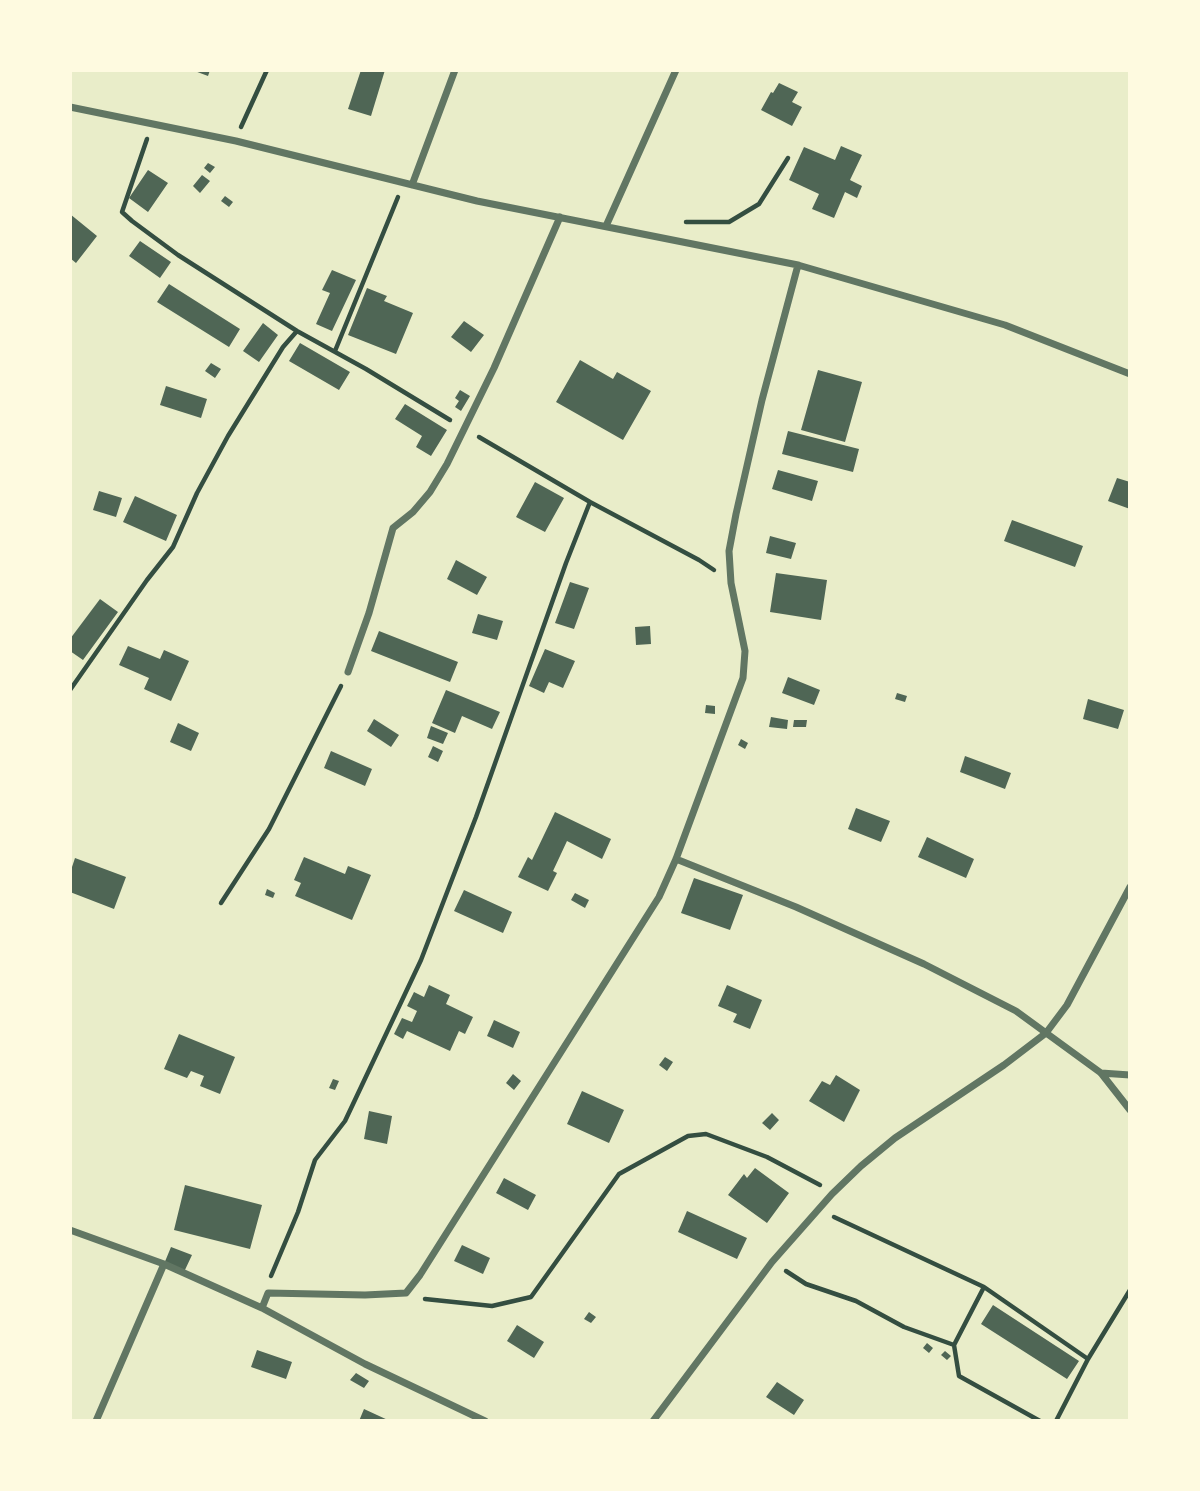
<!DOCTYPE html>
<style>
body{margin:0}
#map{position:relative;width:1200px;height:1491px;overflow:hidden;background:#e9edc9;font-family:Quicksand,sans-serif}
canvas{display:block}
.frame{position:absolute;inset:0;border:72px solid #fefae0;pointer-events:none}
</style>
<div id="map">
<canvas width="1200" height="1491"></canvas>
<div class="frame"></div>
</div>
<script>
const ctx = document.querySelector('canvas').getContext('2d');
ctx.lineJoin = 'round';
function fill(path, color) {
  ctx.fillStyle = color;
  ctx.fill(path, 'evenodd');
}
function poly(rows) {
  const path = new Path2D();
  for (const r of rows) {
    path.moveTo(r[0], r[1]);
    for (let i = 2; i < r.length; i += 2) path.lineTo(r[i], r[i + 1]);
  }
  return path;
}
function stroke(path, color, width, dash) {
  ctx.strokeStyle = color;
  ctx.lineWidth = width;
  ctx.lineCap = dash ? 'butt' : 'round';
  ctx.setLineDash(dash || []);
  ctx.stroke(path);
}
const building = poly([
 [192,70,210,70,208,76],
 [361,70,385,70,371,116,348,109],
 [779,83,798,92,792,102,802,107,792,126,761,110,771,92,773,93],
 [841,146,862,155,850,180,862,186,857,198,845,192,834,218,812,209,819,194,789,180,804,147,835,160],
 [208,163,215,167,210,173,204,168],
 [148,170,168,183,148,212,129,198],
 [202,175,210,181,200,193,193,186],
 [225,196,233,202,229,207,221,201],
 [70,214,97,236,76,263,70,258],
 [140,241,171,262,160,278,129,256],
 [332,270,356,280,332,331,316,324,330,293,322,290],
 [169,284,240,329,229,347,157,302],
 [367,288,387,296,384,301,413,313,396,354,348,335],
 [464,321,484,335,471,352,451,337],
 [263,323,278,335,259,362,243,351],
 [300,343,350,372,339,390,289,361],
 [580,360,613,379,617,372,651,391,623,440,556,402],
 [211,363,221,369,215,378,205,371],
 [818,370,862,382,845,442,801,430],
 [166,386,207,399,201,418,160,405],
 [460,390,470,396,461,411,455,407,459,401,455,398],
 [405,404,447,430,431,456,416,447,422,436,395,419],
 [788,431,859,449,853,472,782,454],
 [778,470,818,481,812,501,772,489],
 [1117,478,1130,482,1130,509,1108,501],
 [535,482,564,498,545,532,516,517],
 [99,491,122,498,116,517,93,510],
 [135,496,177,515,166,541,123,522],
 [1012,520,1083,546,1075,567,1004,541],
 [770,536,796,543,791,559,766,553],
 [456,560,487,577,477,595,447,579],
 [776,573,827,580,821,620,770,612],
 [570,582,589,588,574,629,555,623],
 [100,599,118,612,83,660,70,651,70,639],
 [478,614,503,621,497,640,472,633],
 [650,626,651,644,636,645,635,627],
 [379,631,458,662,450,682,371,651],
 [128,646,160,659,164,650,189,661,171,701,144,689,149,678,119,665],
 [545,649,575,661,563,688,549,682,544,693,529,686],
 [788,677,820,690,814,705,782,693],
 [446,690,500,712,492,729,462,716,455,733,432,723],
 [897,693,907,696,905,702,895,699],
 [1088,699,1124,710,1118,729,1083,719],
 [706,705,715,706,715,714,705,713],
 [771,717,788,720,787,729,769,727],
 [374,719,399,735,391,747,367,731],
 [794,720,807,720,806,727,793,727],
 [178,723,199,733,191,751,170,742],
 [431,726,448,733,443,744,427,738],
 [741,739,748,743,745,749,738,745],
 [433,746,443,751,438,762,428,757],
 [331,751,372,769,365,786,324,768],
 [965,756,1011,773,1005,789,960,772],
 [856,808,890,821,881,842,848,829],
 [555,812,611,839,602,859,567,841,553,871,557,873,548,891,518,877,528,857,532,860],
 [927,837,974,859,966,878,918,857],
 [304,857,345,874,348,866,371,875,352,920,295,896,301,883,294,880],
 [75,858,126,877,114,909,70,892,70,873],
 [694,878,743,895,730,930,681,913],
 [267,889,275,893,273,898,265,895],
 [464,890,512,912,503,933,454,911],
 [575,893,589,900,585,908,571,900],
 [429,985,450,995,446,1004,473,1017,465,1034,459,1031,450,1051,407,1031,403,1039,394,1034,402,1018,412,1022,417,1011,407,1006,414,992,424,997],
 [727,985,762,1000,750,1029,733,1022,737,1014,718,1006],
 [494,1020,520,1032,513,1048,487,1036],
 [179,1034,235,1057,220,1094,200,1086,204,1076,191,1071,187,1078,164,1069],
 [665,1057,673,1062,667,1071,659,1065],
 [513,1074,521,1081,514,1090,506,1083],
 [836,1075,860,1090,844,1122,809,1101,822,1081,830,1085],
 [333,1079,339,1081,335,1090,329,1088],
 [582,1091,624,1110,609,1143,567,1124],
 [369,1111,392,1116,387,1144,364,1139],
 [772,1113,779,1120,770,1130,762,1123],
 [755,1168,789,1193,767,1223,728,1195,744,1174,747,1178],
 [504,1178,536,1195,528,1210,496,1193],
 [185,1185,262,1205,250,1249,174,1230],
 [687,1211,747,1238,737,1259,678,1232],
 [462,1245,490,1258,483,1274,454,1261],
 [171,1247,192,1255,184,1272,164,1264],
 [993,1305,1079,1361,1067,1379,981,1324],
 [589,1312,596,1317,591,1323,584,1319],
 [517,1325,544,1342,534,1358,507,1341],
 [927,1343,933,1348,929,1353,923,1348],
 [257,1350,292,1362,286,1379,251,1367],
 [945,1351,951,1356,947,1360,941,1355],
 [356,1373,369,1381,364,1388,350,1380],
 [777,1382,804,1400,794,1415,766,1397],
 [364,1409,390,1421,359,1421]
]);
const path = poly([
 [241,127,267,70],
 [147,139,122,212,132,221,178,255,297,331,366,369,450,420],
 [686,222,729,222,759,204,788,158],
 [335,351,398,197],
 [479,437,590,502],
 [70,690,147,580,173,547,197,493,228,436,283,347,297,331],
 [221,903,269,829,341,686],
 [834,1217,984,1287,1088,1359],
 [786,1271,806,1284,856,1301,904,1327,954,1345],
 [271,1276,298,1212,315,1160,345,1121,421,960,476,817,566,563,590,502,699,560,714,570],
 [984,1287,954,1345,959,1376,1040,1421],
 [425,1299,492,1306,531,1297,619,1174,688,1136,706,1134,767,1157,820,1185],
 [1056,1421,1088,1359,1130,1290]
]);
const minor = poly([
 [70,107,236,141,477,201,798,265,1005,325,1130,374],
 [412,185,455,70],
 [606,226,676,70],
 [348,672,369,613,393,528,413,512,430,492,447,464,494,368,560,217],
 [676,859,796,907,924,964,1016,1011,1101,1073,1130,1110],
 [1101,1073,1130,1075],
 [70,1230,164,1264,262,1308,365,1364,485,1421],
 [262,1308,268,1293,365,1295,406,1293,420,1275,659,897,676,859,743,678,745,651,731,583,729,551,736,514,762,400,798,265],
 [96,1421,164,1264],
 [653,1421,772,1262,832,1194,861,1166,895,1138,1004,1065,1046,1033,1067,1005,1130,887]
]);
fill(building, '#4f6655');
stroke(path, '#344e41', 4.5);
stroke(minor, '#617663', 7);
</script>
